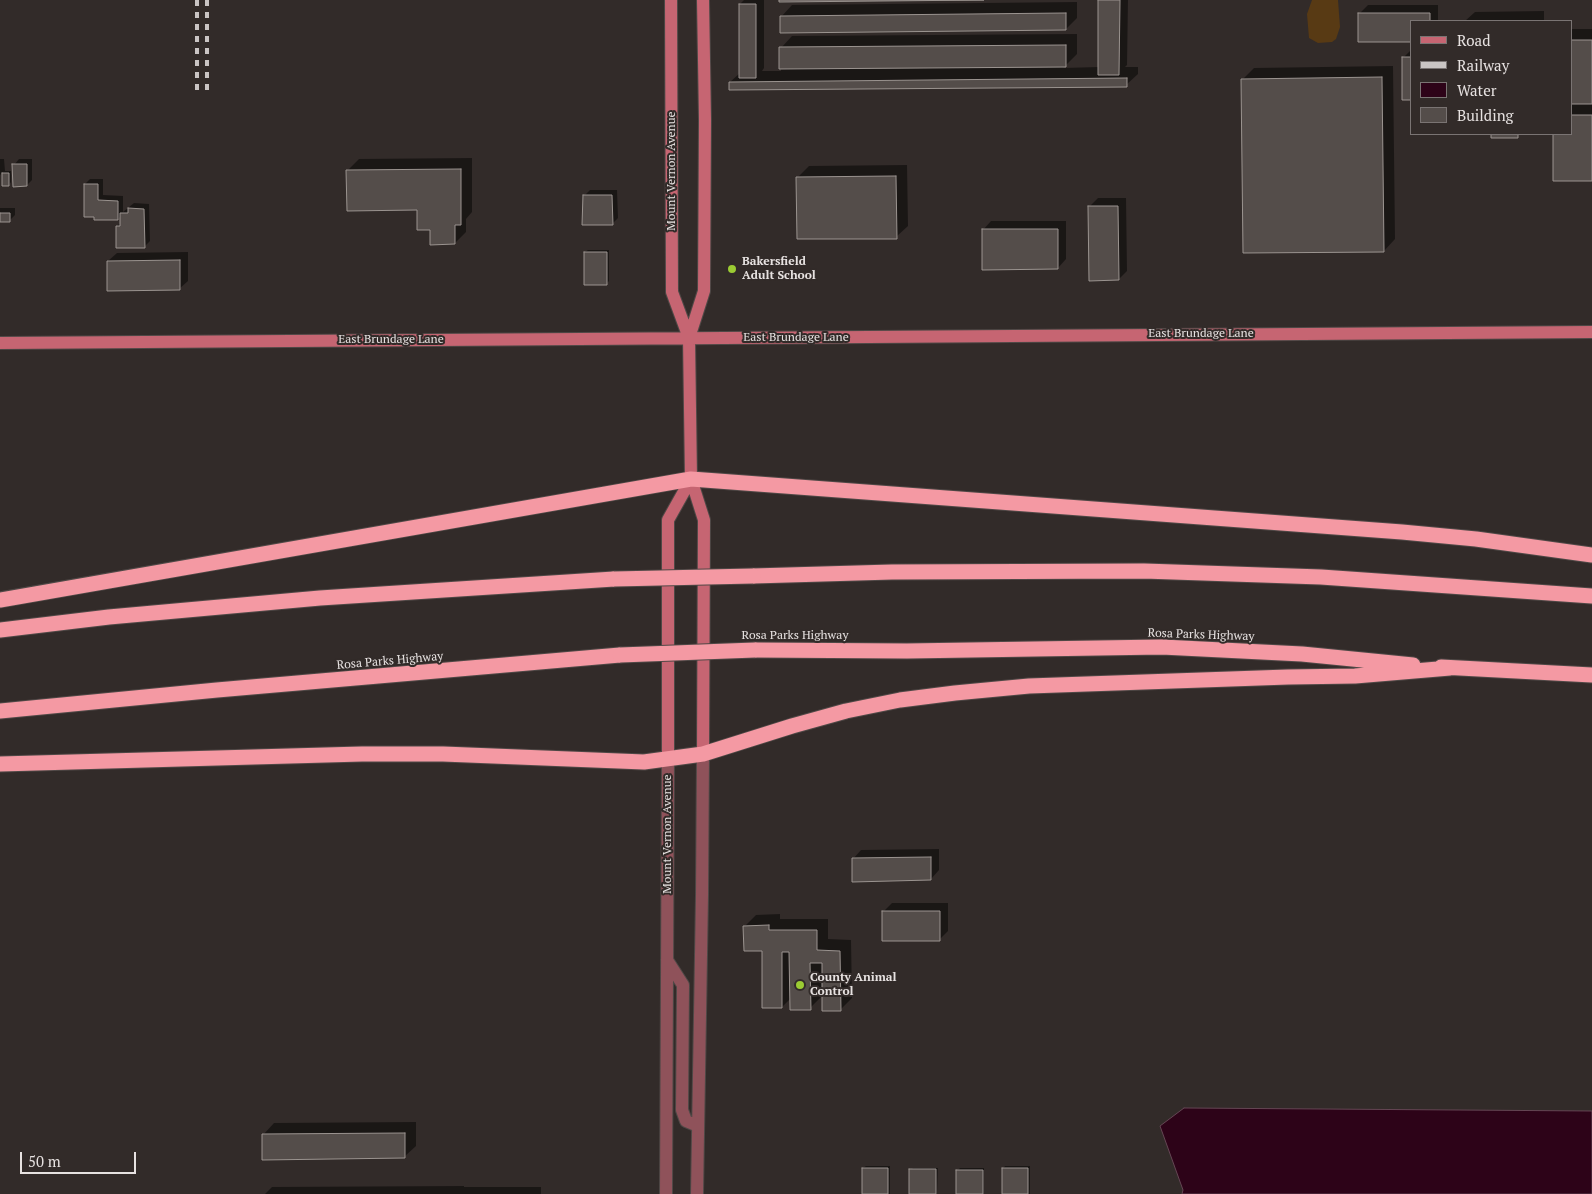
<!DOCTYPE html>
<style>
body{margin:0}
#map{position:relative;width:1592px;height:1194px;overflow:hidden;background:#322b29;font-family:"PT Serif",serif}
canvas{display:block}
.legend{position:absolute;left:1410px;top:20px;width:162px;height:115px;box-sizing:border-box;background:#322b29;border:1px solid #7a7473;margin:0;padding:6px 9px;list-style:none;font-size:15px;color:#e7e2e1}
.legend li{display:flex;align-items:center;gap:10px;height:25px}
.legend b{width:25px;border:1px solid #7a7473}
.scale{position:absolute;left:20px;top:1152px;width:116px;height:22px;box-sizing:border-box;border:2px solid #e7e2e1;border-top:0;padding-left:6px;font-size:15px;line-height:18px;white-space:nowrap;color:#e7e2e1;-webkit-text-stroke:4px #322b29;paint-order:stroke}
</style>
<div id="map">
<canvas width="1592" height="1194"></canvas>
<ul class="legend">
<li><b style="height:6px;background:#c66572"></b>Road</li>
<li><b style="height:6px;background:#cac5c4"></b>Railway</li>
<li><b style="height:14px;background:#2d0318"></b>Water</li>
<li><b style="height:14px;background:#544d4a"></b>Building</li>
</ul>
<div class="scale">50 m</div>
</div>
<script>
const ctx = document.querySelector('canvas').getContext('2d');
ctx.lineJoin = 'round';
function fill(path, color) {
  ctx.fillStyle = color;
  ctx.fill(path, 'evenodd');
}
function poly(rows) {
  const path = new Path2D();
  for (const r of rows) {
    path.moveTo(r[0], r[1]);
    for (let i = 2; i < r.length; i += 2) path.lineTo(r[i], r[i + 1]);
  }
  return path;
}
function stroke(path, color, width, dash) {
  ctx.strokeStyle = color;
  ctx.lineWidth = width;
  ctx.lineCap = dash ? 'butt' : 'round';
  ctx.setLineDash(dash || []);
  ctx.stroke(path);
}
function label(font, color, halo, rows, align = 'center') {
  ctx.font = font + ' "PT Serif",serif';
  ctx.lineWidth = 4;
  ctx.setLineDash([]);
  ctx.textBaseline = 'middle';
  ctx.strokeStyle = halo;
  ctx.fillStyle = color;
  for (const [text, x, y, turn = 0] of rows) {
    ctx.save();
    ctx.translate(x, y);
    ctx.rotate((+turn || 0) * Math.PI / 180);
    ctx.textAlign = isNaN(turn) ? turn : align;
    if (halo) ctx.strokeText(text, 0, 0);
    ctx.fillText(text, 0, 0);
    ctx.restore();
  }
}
const green = poly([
 [1312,0,1338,0,1340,27,1336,39,1332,42,1318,43,1309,38,1307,14]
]);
const water = poly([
 [1184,1108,1592,1111,1592,1194,1182,1194,1183,1190,1160,1126,1184,1108]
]);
const shadow = poly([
 [744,0,764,0,764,68,762,71,781,71,781,48,792,36,1077,34,1077,54,1063,68,1099,67,1099,0,1128,0,1127,65,1125,67,1138,67,1138,74,1126,85,730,82,740,73,740,4],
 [1077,2,1077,18,1066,29,781,17,792,5],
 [1368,5,1438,5,1438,21,1411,21,1359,14],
 [1544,11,1544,21,1465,21,1475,12],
 [1571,29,1592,29,1592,179,1555,180,1554,134,1571,134],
 [1411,50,1411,98,1403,58],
 [1393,66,1395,239,1384,251,1243,79,1254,68],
 [472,158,472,212,466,219,466,232,455,243,432,229,418,209,348,170,359,159],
 [0,159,4,159,5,171,11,171,11,182,9,185,3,185,3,172,0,175],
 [19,159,32,159,32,180,27,185,14,165],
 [907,165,908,226,896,237,798,177,809,166],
 [90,179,103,179,103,195,123,196,123,212,134,203,149,204,150,241,144,247,117,226,122,222,122,215,118,219,95,219,85,184],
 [590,190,617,190,618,218,612,224,584,196],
 [1098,198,1126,198,1127,271,1119,279,1089,207],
 [0,208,15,208,15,215,9,221,0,221],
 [991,221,1066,221,1066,259,1058,268,983,230],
 [588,250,609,250,609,281,607,283,585,252],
 [188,252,188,281,179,289,108,261,117,253],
 [939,849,939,870,931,879,853,859,861,850],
 [892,903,948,903,948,931,940,939,883,912],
 [780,914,780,919,828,919,828,939,851,940,852,998,840,1010,823,995,810,1008,791,998,782,1007,763,949,745,926,756,915],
 [416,1122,416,1146,404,1157,263,1135,274,1123],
 [866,1166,890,1166,890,1194,863,1194,863,1168],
 [1005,1166,1030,1166,1030,1194,1003,1194,1003,1169],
 [913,1168,938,1168,937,1194,911,1194,911,1170],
 [960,1168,984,1168,984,1194,957,1194,958,1170],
 [464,1186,464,1187,541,1187,541,1194,265,1194,272,1187]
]);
const building = poly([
 [779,0,984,0,779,2,779,0],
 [1098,0,1120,0,1119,75,1098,75,1098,0],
 [739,4,756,4,756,78,739,78,739,4],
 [1066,13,1066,30,780,33,780,16,1066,13],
 [1358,13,1430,13,1430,21,1411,21,1411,42,1358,42,1358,13],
 [1571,40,1592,40,1592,104,1571,104,1571,40],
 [1066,45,1066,67,779,69,779,47,1066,45],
 [1402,57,1411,57,1411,100,1402,100,1402,57],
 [1382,77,1384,252,1243,253,1241,79,1382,77],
 [1127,78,1127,87,729,90,729,82,1127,78],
 [1571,115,1592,115,1592,181,1553,181,1553,134,1571,134,1571,115],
 [1491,134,1518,134,1518,138,1491,138,1491,134],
 [12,164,27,164,27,186,13,187,12,164],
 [461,169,461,225,455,225,455,244,430,245,430,230,417,230,417,210,347,211,346,170,461,169],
 [2,173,9,173,9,186,2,186,2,173],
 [896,176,897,239,797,239,796,177,896,176],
 [84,184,98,184,98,200,118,201,118,220,94,220,94,217,84,217,84,184],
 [583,195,612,195,613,225,582,225,583,195],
 [1088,206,1118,206,1119,280,1089,281,1088,206],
 [128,208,144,209,145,248,116,248,116,226,120,226,120,213,128,213,128,208],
 [0,213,10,213,10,222,0,222,0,213],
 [982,229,1058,229,1058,269,982,270,982,229],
 [584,252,607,252,607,285,584,285,584,252],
 [180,260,180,290,107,291,107,261,180,260],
 [931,857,931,880,852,882,852,858,931,857],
 [882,911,940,911,940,941,882,941,882,911],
 [769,925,769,930,817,930,817,950,840,951,841,1011,822,1011,822,963,810,963,811,1010,790,1010,789,952,782,952,782,1008,762,1008,762,951,744,951,743,926,769,925],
 [405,1133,405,1158,262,1160,262,1134,405,1133],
 [862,1168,888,1168,888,1194,862,1194,862,1168],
 [1002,1168,1028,1168,1028,1194,1002,1194,1002,1168],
 [909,1169,936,1169,936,1194,909,1194,909,1169],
 [956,1170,983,1170,983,1194,956,1194,956,1170]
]);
const tertiary = poly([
 [667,960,683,985,682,1110,686,1121,698,1126],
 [666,1194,668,758],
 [697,1194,702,895,703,754]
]);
const secondary = poly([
 [671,0,672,292,689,338],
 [0,343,1592,332],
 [703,754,704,520,691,479,689,338,704,291,705,120,703,0],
 [668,758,668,520,691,479]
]);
const motorway = poly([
 [753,576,892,572,1144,571,1321,577,1592,596],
 [0,600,691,479,1402,532,1476,539,1592,555],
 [0,630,109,617,320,598,614,579],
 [755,650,907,651,1162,647,1302,654,1413,665],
 [1441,667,1592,675],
 [0,711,217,690,620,655],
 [0,764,362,754,443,754,644,762,703,754,792,726,846,711,900,700,955,693,1029,686,1288,677,1355,676,1450,668]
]);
const rail = poly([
 [197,0,197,93],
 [207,0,207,94]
]);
const motorwayBridge = poly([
 [614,579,753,576],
 [620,655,755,650]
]);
const markers = [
 [732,269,5,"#9bcb33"],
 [800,985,5,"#9bcb33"]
];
const streetNames = [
 ["Mount Vernon Avenue",672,171,-90],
 ["East Brundage Lane",1201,334],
 ["East Brundage Lane",796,338],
 ["East Brundage Lane",391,340],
 ["Rosa Parks Highway",1201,635,2],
 ["Rosa Parks Highway",795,636],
 ["Rosa Parks Highway",390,661,-5],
 ["Mount Vernon Avenue",668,834,-90]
];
const poiNames = [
 ["Bakersfield",742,262],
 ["Adult School",742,276],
 ["County Animal",810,978],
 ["Control",810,992]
];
fill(green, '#583a14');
fill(water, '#2d0318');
stroke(water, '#654654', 1);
fill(shadow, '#0007');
fill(building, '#544d4a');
stroke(building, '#9b9490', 1);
stroke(tertiary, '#4f4846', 14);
stroke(secondary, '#4f4846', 14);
stroke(motorway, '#4f4846', 17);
stroke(tertiary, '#8f525a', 12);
stroke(secondary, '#c66572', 12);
stroke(motorway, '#f499a3', 15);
stroke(rail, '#cac5c4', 4, [6, 6]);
stroke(motorwayBridge, '#4f4846', 17, []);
stroke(motorwayBridge, '#f499a3', 15);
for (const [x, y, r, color] of markers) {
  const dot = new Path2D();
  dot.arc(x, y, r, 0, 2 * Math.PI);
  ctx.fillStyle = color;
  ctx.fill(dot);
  stroke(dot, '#322b29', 2);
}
label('12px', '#e7e2e1', '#322b29', streetNames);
label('bold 12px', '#e7e2e1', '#322b29', poiNames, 'left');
</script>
